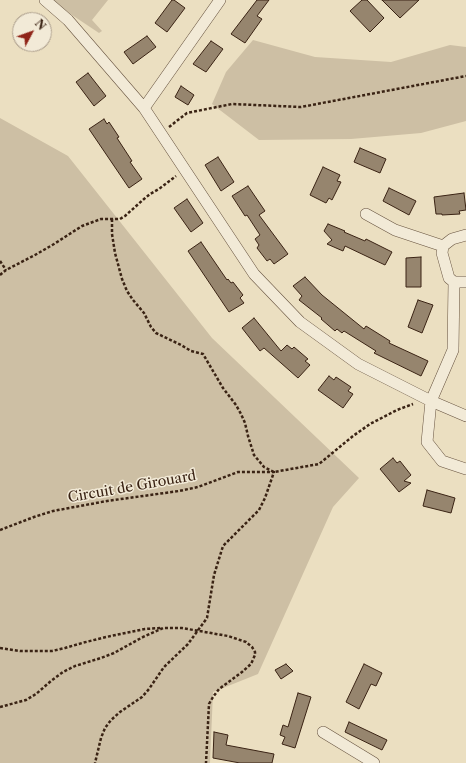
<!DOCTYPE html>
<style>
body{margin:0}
#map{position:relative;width:466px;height:763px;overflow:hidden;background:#ebdfc1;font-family:"Libre Caslon Text",serif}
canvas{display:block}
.north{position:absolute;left:12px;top:12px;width:40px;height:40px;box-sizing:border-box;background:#f2ead7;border:1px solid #a89a89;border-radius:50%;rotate:49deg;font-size:11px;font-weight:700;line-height:16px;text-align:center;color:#3a2314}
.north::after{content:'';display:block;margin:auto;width:14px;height:18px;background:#8f2418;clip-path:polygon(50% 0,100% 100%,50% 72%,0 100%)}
</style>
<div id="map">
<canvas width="466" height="763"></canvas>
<div class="north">N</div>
</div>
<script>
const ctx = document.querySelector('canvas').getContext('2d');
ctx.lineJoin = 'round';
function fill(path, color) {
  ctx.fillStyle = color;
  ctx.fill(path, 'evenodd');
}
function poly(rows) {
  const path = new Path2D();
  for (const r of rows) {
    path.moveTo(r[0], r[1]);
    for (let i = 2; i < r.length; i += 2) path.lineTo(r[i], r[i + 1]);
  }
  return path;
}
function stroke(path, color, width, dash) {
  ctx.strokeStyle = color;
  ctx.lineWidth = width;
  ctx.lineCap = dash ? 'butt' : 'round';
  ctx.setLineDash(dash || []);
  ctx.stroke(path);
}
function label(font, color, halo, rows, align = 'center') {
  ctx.font = font + ' "Libre Caslon Text",serif';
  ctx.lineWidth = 3;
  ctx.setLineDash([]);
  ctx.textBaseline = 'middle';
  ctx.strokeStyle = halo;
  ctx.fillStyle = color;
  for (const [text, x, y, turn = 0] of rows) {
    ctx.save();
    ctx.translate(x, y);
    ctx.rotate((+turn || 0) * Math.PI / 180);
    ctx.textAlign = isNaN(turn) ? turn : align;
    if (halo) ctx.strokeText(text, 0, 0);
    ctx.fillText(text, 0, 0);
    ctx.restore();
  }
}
const green = poly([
 [52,0,108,0,92,20,102,31,99,33,66,11],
 [253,40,315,57,391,62,450,45,466,47,466,121,421,133,351,139,259,140,212,104,226,72],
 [0,118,68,156,212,338,359,478,333,507,258,674,213,692,210,763,0,763]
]);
const building = poly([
 [172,0,174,0,185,8,167,32,155,23,172,0],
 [257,0,269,0,257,16,262,19,245,43,231,34,257,0],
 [362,0,367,0,384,18,370,32,350,11,362,0],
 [382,0,419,0,400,18,382,0],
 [147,36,156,47,133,64,124,52,147,36],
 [211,41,223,49,206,72,193,64,211,41],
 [88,73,106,96,94,106,76,82,88,73],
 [181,86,194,95,188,105,175,97,181,86],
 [104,119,107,124,109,122,119,137,117,138,132,161,130,162,142,179,129,188,89,129,104,119],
 [360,148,386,159,380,173,354,162,360,148],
 [218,157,234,182,221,191,205,165,218,157],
 [323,167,340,175,337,181,341,182,332,200,329,198,326,203,310,195,323,167],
 [248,186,265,211,259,215,288,254,274,264,270,259,267,261,257,248,259,245,255,239,260,235,247,215,245,216,232,196,248,186],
 [389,188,416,201,409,215,383,201,389,188],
 [464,193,466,210,459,211,460,214,442,215,442,214,436,214,434,197,464,193],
 [187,199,203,223,191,232,174,208,187,199],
 [328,224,345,231,344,232,365,241,366,239,392,252,385,265,345,246,343,251,327,244,332,240,324,231,328,224],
 [201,242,227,280,228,279,231,283,233,282,243,295,240,298,244,303,229,312,188,251,201,242],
 [421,257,421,287,406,287,406,258,421,257],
 [305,277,322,295,364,329,366,326,390,341,389,343,428,361,421,376,374,353,376,351,344,331,342,333,337,329,335,331,321,319,322,318,299,300,302,296,293,286,305,277],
 [418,300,433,305,422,333,408,327,418,300],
 [254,318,281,351,287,345,292,349,294,347,308,359,305,361,310,365,298,378,264,348,260,351,242,328,254,318],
 [329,376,334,380,336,377,351,387,348,391,353,394,343,408,318,390,329,376],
 [393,458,397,463,400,461,411,475,404,481,411,483,399,492,380,469,393,458],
 [427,490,455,498,451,513,423,506,427,490],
 [286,664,293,671,281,679,275,670,286,664],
 [364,664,382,673,376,686,371,684,359,709,346,702,364,664],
 [298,693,311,697,295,748,282,744,285,737,280,735,283,725,288,727,298,693],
 [349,722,387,740,382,750,345,732,349,722],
 [214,732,228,735,226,745,274,754,272,763,240,763,213,758,214,732]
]);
const path = poly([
 [169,127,187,113,232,104,301,107,466,76],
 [112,219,112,234,115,253,122,279,127,291,133,300,144,313,151,327,156,333,181,345,191,351,203,354,223,388,236,405,241,414,245,423,248,436,254,455,264,467,274,472,319,464,353,436,370,424,397,410,413,404],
 [0,261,6,270],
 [0,275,6,270,35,255,54,244,82,226,101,219,120,219,125,216,144,199,150,194,159,189,176,176],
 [0,530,34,517,53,511,107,501,179,491,198,487,238,472,274,472,265,498,259,510,223,546,214,575,207,618,188,644,164,667,149,689,142,697,120,712,111,720,105,728,101,738,95,763],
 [0,648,20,651,52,651,65,648,82,643,106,637,145,629,161,628],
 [0,707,26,700,36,694,51,681,63,672,75,666,101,658,114,653,143,637,163,628,182,628,228,636,246,642,252,647,255,652,255,655,251,664,242,672,219,689,213,697,209,704,206,763]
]);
const minor = poly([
 [45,0,68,20,144,108,254,274,300,322,358,364,431,401,466,416],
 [144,108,220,0],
 [366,214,395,230,443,246],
 [466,235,452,239,443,246,442,253,449,278,454,282,466,282],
 [454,282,453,350,431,401,427,442,442,461,466,469],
 [323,732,374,763]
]);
const streetNames = [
 ["Circuit de Girouard",132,487,-10]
];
fill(green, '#cdbfa4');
fill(building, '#96856e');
stroke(building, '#3a2314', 1);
stroke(minor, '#66523f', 12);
stroke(path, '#3a2314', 2.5, [3, 2]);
stroke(minor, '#f2ead7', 11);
label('14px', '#3a2314', '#f2ead7', streetNames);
</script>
